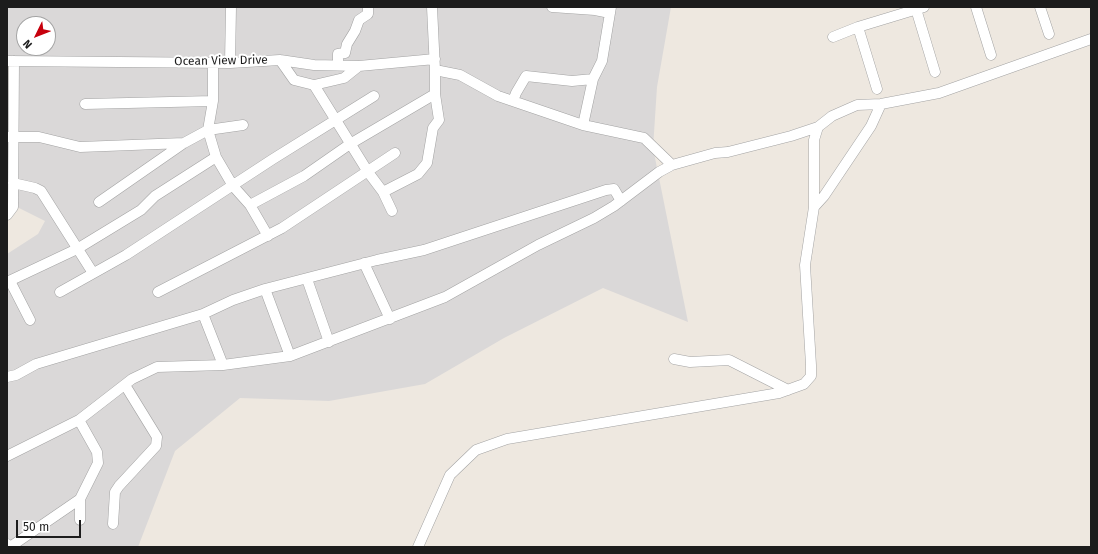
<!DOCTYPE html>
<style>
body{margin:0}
#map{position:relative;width:1098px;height:554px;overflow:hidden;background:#eee8e0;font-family:"Fira Sans",sans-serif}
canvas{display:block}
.frame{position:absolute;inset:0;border:8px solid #1c1c1c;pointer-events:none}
.north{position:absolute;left:16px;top:16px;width:40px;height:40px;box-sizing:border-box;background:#fff;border:1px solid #a4a4a4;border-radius:50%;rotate:227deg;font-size:11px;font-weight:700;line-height:16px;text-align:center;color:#1c1c1c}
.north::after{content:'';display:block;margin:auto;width:14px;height:18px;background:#c7000d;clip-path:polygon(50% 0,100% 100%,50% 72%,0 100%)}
.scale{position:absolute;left:16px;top:520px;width:65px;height:18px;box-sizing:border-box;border:2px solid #1c1c1c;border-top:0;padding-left:5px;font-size:12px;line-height:14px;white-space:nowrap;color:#1c1c1c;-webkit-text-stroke:3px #fff;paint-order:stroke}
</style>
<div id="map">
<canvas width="1098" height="554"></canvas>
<div class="frame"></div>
<div class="north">N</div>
<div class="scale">50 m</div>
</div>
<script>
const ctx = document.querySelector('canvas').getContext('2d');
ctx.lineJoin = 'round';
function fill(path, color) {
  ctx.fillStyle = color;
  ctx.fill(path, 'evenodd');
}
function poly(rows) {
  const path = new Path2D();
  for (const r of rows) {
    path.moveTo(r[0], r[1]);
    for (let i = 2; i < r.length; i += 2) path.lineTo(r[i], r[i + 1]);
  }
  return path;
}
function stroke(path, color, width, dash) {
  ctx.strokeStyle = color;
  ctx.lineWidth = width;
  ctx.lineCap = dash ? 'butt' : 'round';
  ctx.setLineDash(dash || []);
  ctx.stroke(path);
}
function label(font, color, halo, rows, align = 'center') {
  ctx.font = font + ' "Fira Sans",sans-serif';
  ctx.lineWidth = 4;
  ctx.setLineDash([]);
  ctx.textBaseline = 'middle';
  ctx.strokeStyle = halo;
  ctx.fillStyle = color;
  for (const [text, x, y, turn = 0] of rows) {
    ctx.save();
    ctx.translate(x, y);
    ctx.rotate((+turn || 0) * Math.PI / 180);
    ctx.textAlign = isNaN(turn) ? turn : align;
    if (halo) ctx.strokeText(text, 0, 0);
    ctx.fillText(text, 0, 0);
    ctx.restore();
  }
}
const residential = poly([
 [7,7,671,7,657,87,653,148,688,322,603,288,504,338,425,384,329,401,240,398,175,451,138,547,7,547,7,254,38,234,45,221,15,206,18,64,7,63],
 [24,24,48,24,48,48,24,48]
]);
const minor = poly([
 [432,7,435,70,460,75,498,96,583,125,644,138,672,165],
 [552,7,595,10,610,13],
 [976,7,991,55],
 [1040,7,1049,34],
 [916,9,935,72],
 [858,27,877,89],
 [833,37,858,27,924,7],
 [280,60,294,80,314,85,344,78,359,66],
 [7,61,230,63,280,60,314,65,359,66,435,59],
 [213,63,213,101,208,130,216,157,233,186,250,205,268,236],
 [230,63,231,7],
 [338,65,338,54,345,53,347,44,355,31,359,20,368,14,368,7],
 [314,85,368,172,383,192,392,211],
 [513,101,516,93,526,76,572,81,593,79],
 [85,104,213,101],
 [583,125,593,79,602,61,611,7],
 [7,137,39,137,80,147,184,143],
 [13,183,35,188,41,191,93,273],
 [383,192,418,174,427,163,433,128,439,120,435,94,435,70],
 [99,202,184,143,208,130,243,125],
 [250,205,304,176,350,144,435,94],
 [814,207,824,196,871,126,881,104],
 [7,215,13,207,14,61],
 [364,263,390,319],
 [307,279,329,342],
 [10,281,30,320],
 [7,282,77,249,141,210,155,196,216,157],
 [265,289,290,356],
 [60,292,126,255,273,159,374,96],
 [158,292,282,228,395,153],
 [203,314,233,300,265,289,377,260,424,250,606,190,614,189,621,201],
 [674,359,690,362,729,360,788,390],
 [7,377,16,375,36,364,203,314,223,365],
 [79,420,97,452,98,463,80,499,80,520],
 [7,456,79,420,132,379,157,367,223,365,290,356,445,297,538,245,594,218,614,206,659,172,672,165,715,153,728,152,791,136,818,127],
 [113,524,115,492,119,486,156,446,157,437,125,385],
 [7,544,10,547,80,499],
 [418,547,450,475,476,450,507,439,779,393,804,384,811,376,811,365,805,265,814,207,814,140,818,127,832,116,857,105,881,104,939,93,1091,39]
]);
const streetNames = [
 ["Ocean View Drive",221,61,-1]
];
fill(residential, '#dad8d8');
stroke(minor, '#a3a3a3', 11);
stroke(minor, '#fff', 10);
label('12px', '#1c1c1c', '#fff', streetNames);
</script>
